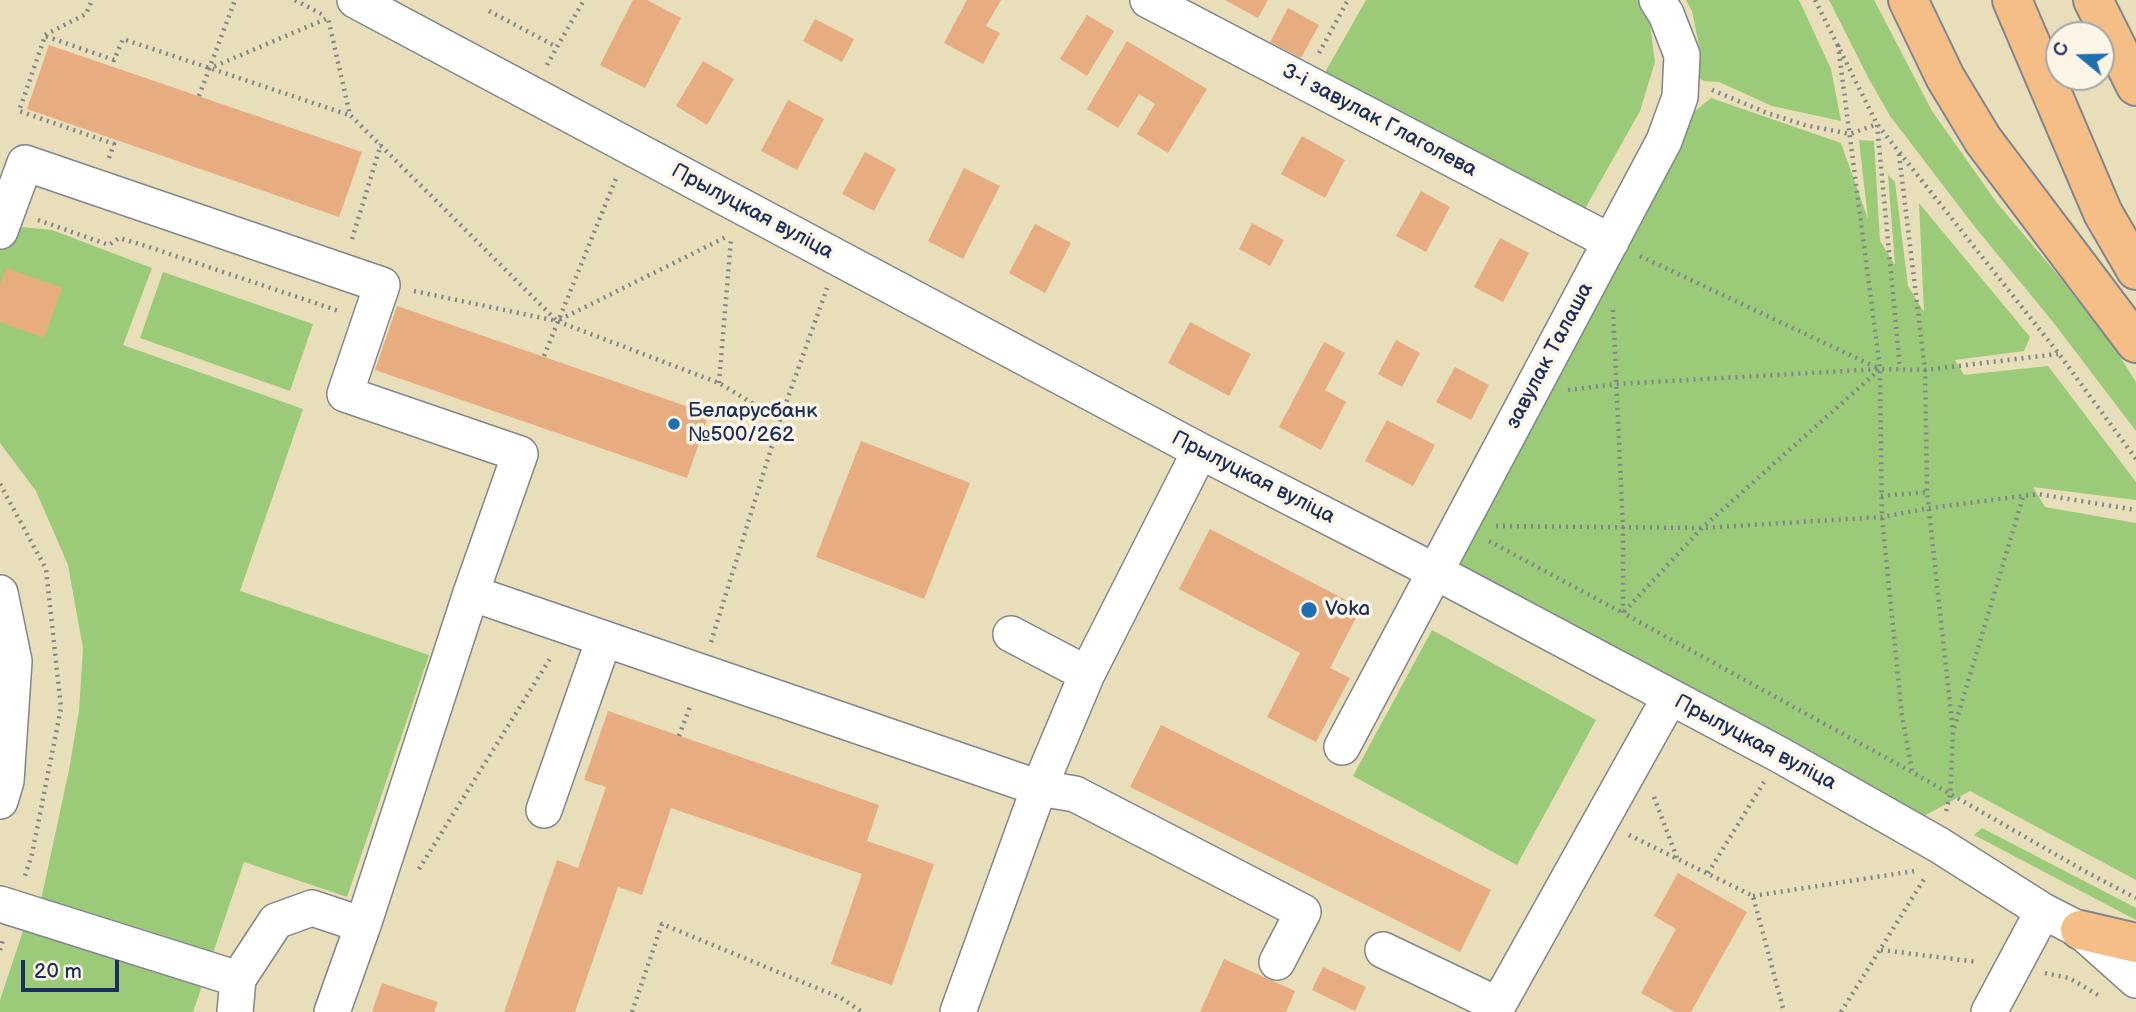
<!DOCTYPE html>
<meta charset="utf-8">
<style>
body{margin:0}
#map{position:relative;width:2136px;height:1012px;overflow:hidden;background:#e8deb9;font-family:"Balsamiq Sans",sans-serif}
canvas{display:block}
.north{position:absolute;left:2045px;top:21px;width:70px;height:70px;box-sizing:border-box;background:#fcf5e5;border:2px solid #a2a6af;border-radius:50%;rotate:289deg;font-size:19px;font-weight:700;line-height:28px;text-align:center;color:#1b2f5e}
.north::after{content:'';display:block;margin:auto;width:24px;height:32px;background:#1f6fb2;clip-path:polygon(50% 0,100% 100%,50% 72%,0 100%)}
.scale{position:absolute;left:21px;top:960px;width:98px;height:32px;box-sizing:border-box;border:4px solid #1b2f5e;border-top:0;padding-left:9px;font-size:21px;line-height:24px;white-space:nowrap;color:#1b2f5e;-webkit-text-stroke:5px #fcf5e5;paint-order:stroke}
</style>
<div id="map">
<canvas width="2136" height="1012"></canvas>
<div class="north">С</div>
<div class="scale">20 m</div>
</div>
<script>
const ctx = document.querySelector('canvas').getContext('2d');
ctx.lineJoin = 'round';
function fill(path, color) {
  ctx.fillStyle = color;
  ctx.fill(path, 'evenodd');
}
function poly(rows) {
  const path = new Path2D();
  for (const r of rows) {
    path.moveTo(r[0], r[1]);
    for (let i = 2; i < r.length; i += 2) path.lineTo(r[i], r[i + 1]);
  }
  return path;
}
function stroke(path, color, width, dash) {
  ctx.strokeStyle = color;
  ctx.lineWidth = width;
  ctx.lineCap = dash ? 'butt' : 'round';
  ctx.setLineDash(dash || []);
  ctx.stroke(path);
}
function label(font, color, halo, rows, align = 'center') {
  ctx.font = font + ' "Balsamiq Sans",sans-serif';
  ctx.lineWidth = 7;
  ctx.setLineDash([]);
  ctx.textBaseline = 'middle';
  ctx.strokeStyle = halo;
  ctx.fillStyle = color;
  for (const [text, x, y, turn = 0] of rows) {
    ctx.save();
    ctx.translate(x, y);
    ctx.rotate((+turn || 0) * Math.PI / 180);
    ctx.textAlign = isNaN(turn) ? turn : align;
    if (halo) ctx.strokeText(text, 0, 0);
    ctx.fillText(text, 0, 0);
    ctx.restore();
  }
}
const green = poly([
 [1366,0,1638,0,1649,18,1655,62,1640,111,1582,214,1323,76],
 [1686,0,1799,0,1831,69,1841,121,1772,106,1719,82,1704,81,1697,77,1700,50,1692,11],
 [1829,0,1874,0,1932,111,1997,203,2063,281,2113,346,2136,382,2136,431,2053,322,1975,227,1890,116,1869,79],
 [1711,98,1841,143,1868,219,1859,140,1874,141,1880,241,1895,265,1888,175,1895,182,1908,286,1924,312,1919,203,2030,337,2024,351,1955,360,1964,375,2048,366,2136,482,2136,500,2033,487,2045,507,2136,523,2136,880,1970,791,1915,821,1455,568,1690,115],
 [0,225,52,230,152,268,123,345,303,409,240,591,429,655,347,897,244,862,212,956,41,900,69,770,79,711,83,648,68,565,36,491,0,443],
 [163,272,313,324,290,391,140,338],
 [1432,630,1596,720,1517,865,1353,776],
 [1982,828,2136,908,2136,920,1974,835],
 [25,925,203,983,193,1012,0,1012,0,1000]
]);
const building = poly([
 [633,0,647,0,681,18,645,88,600,65],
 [967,0,1001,0,986,26,1000,33,983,64,944,43],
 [1225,0,1268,0,1258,18],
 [1288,8,1319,25,1301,58,1270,42],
 [1087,15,1114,31,1087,76,1060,59],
 [815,19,854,39,842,62,803,41],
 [1127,41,1207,89,1168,153,1137,134,1155,104,1139,94,1118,128,1087,109],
 [49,45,362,152,339,217,27,109],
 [703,61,734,79,707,125,676,106],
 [788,100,824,119,797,170,761,151],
 [1302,136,1345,160,1325,198,1281,174],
 [865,152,896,169,874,211,842,194],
 [964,168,1000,186,963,259,928,241],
 [1421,191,1450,207,1426,252,1396,236],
 [1252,223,1284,240,1270,266,1239,249],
 [1035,224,1071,243,1045,293,1009,273],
 [1500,238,1529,253,1503,302,1474,287],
 [6,268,62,288,44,338,0,322,0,286],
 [397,306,709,414,687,478,375,370],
 [1190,322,1251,354,1229,396,1168,363],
 [1396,340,1420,353,1402,387,1378,374],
 [1324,342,1345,353,1325,390,1346,402,1321,450,1279,427],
 [1455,367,1489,385,1471,420,1436,402],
 [1387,420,1435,445,1413,486,1365,461],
 [861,441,970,483,924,599,816,557],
 [1210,529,1361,608,1330,668,1350,678,1316,742,1267,717,1300,653,1179,589],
 [608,711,879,805,867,841,934,864,892,985,831,964,862,874,671,808,642,895,618,887,575,1012,504,1012,557,860,578,868,606,787,584,780],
 [1161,725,1491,890,1460,952,1130,787],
 [1678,873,1747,912,1691,1012,1675,1012,1641,993,1676,929,1654,916],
 [1224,959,1295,991,1286,1012,1200,1012],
 [1323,967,1366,987,1355,1011,1312,990],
 [382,983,438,1002,434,1012,372,1012]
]);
const path = poly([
 [295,0,325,16],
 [1815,0,1877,124,2059,354,2136,459],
 [489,11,557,47,584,0],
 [45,35,86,14,92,0],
 [1838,45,1880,369,1882,517,1902,716,1912,771],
 [1319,53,1348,0],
 [547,65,557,47],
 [208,69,328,18,350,115,557,321,728,236],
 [1712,90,1767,113,1805,125,1850,134,1877,124,1900,369],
 [199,96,235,0],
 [1899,154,1925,370,1927,492,1953,732],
 [109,158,114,144,19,111,45,36,114,60,123,39,349,115],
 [38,220,109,245,119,238,146,246,339,311],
 [352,239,381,144],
 [1640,256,1880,369],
 [414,291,557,321,719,383,780,420],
 [1613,310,1623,528,1623,613,1912,772,2088,873,2136,898],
 [544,356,617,176],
 [719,383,731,239],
 [1568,390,1617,384,1880,369,1925,370,2058,354],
 [0,484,46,569,61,708,32,854,25,876],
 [1881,496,1927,492],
 [1496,526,1702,528,1882,517,1930,508,2038,494,2136,510],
 [1489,541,1623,613,1702,528,1879,370],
 [711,642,780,420,827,288],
 [679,736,691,704],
 [1654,797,1677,858],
 [1946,811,1950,795,1953,732,2023,497],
 [1629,835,1753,896,1784,1012],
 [419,869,551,657],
 [1708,873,1764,782],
 [1753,896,1915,871],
 [0,950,3,940],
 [1881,950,1978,962],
 [2045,973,2069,978,2098,995],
 [632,1012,662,924,841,998,862,1012],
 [1841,1012,1926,876]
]);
const minor = poly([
 [355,0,1200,451,1436,572,1780,755,1939,845,2043,911,2080,930,2136,980],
 [1148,0,1611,242],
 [0,231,25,163,382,285,345,394,520,454,471,593,1039,788,1087,674,1200,451],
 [0,593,14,661,6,781,0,801],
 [1011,634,1087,674],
 [1342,747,1664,141,1680,97,1682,55,1666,14,1657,0],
 [544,810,604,639],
 [0,904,238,979],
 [363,925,471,593],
 [1383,950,1498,1005,1670,697],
 [235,1012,238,979,276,921,312,908,363,925,332,1012],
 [958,1012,1039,788,1075,794,1303,912,1277,962],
 [1989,1012,2043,911]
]);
const major = poly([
 [1908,0,1945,77,1983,140,2136,343],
 [2012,0,2103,213,2136,270],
 [2093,0,2136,86],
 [2080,930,2136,943]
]);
const markers = [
 [674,424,7,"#1f6fb2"],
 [1309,610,9,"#1f6fb2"]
];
const streetNames = [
 ["3-і завулак Глаголева",1379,121,28],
 ["Прылуцкая вуліца",752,212,28],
 ["завулак Талаша",1550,356,-62],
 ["Прылуцкая вуліца",1253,478,27],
 ["Прылуцкая вуліца",1755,743,28]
];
const poiNames = [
 ["Беларусбанк",688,412],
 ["№500/262",688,436],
 ["Voka",1325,610]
];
fill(green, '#9bca78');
fill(building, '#e8ac81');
stroke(minor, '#82868c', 38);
stroke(major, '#82868c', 42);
stroke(path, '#82868c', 4.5, [2, 5]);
stroke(minor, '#fff', 35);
stroke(major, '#f6be87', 38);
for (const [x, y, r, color] of markers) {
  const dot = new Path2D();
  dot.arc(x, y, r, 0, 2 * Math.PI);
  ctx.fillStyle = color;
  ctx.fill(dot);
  stroke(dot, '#fcf5e5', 2.5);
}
label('21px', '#1b2f5e', '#fcf5e5', streetNames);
label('21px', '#1b2f5e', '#fcf5e5', poiNames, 'left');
</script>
